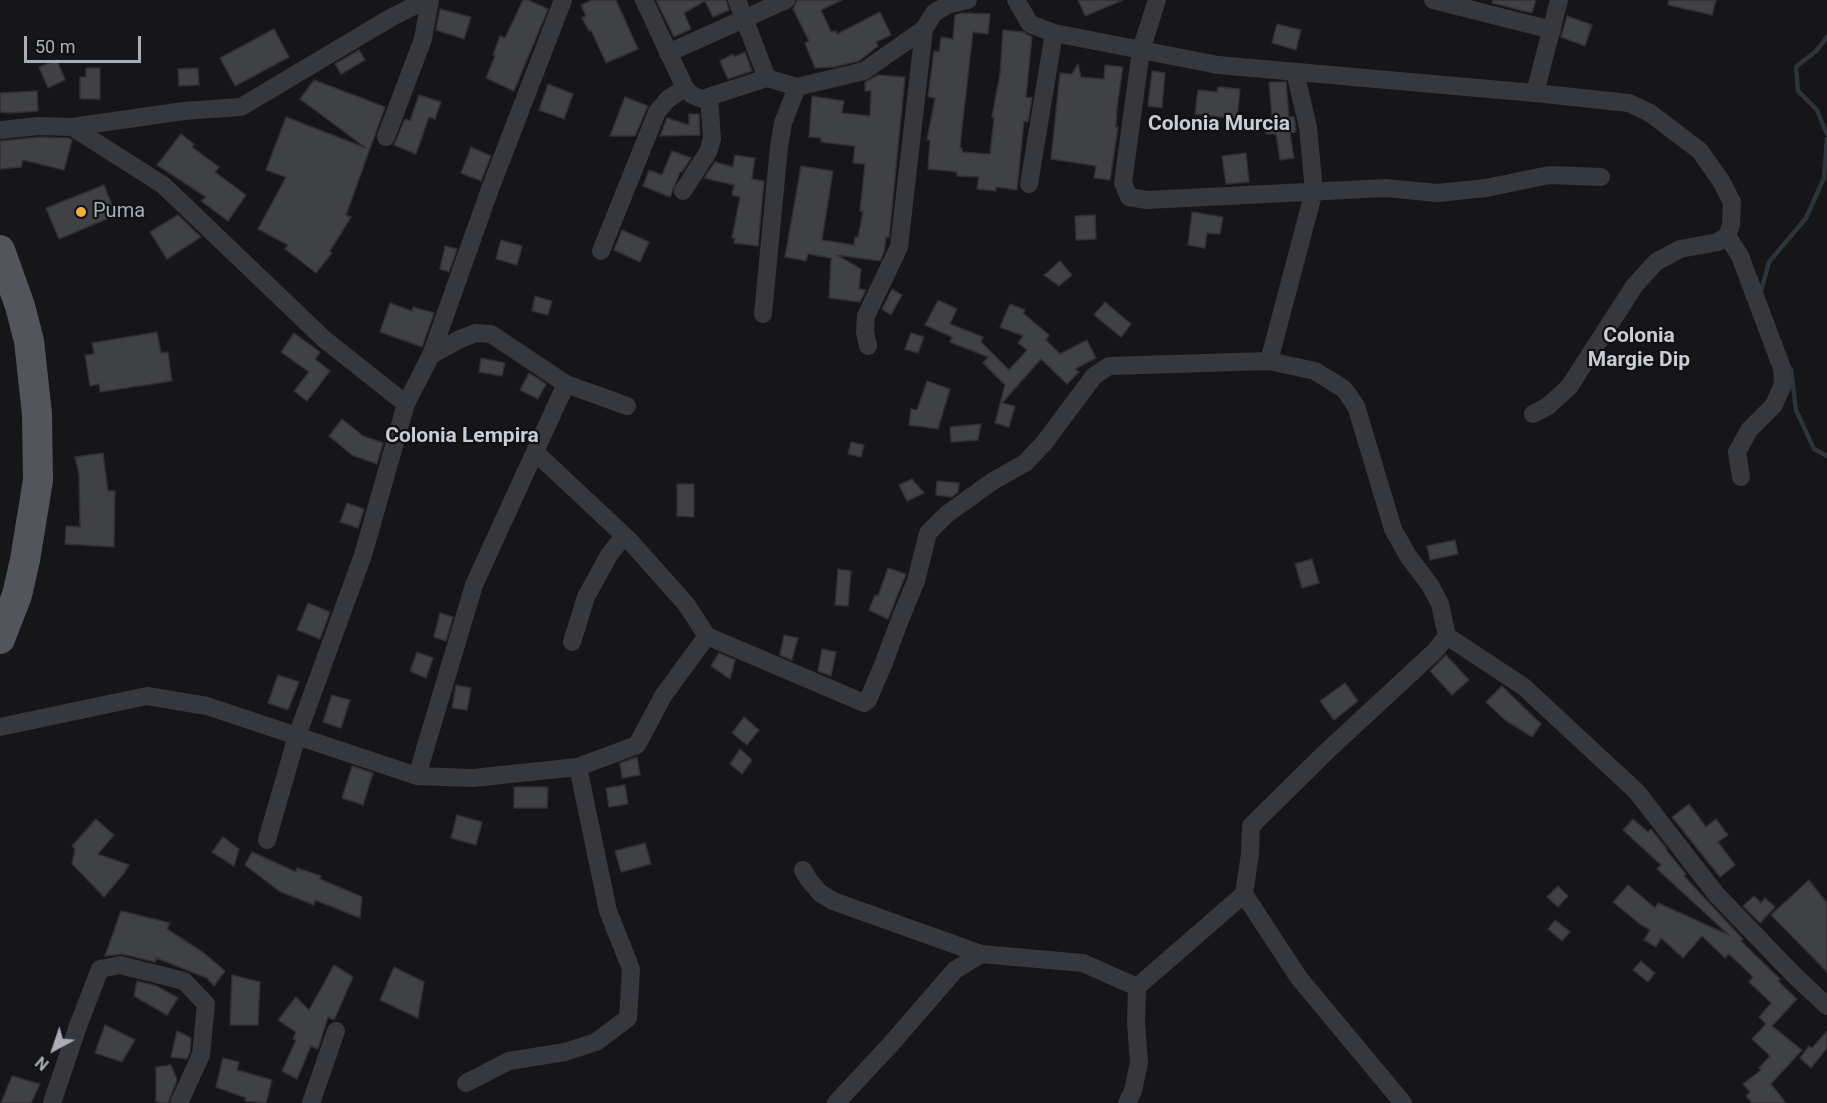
<!DOCTYPE html>
<style>
body{margin:0}
#map{position:relative;width:1827px;height:1103px;overflow:hidden;background:#161618;font-family:Roboto,sans-serif}
canvas{display:block}
.north{position:absolute;left:24px;top:1019px;width:60px;height:60px;-webkit-text-stroke:4px #111113;paint-order:stroke;rotate:220deg;font-size:16px;font-weight:700;line-height:24px;text-align:center;color:#a8adb8}
.north::after{content:'';display:block;margin:auto;width:21px;height:27px;background:#a8adb8;clip-path:polygon(50% 0,100% 100%,50% 72%,0 100%)}
.scale{position:absolute;left:24px;top:36px;width:117px;height:27px;box-sizing:border-box;border:3px solid #a8adb8;border-top:0;padding-left:8px;font-size:18px;line-height:21px;white-space:nowrap;color:#a8adb8;-webkit-text-stroke:4px #111113;paint-order:stroke}
</style>
<div id="map">
<canvas width="1827" height="1103"></canvas>
<div class="north">N</div>
<div class="scale">50 m</div>
</div>
<script>
const ctx = document.querySelector('canvas').getContext('2d');
ctx.lineJoin = 'round';
function poly(rows) {
  const path = new Path2D();
  for (const r of rows) {
    path.moveTo(r[0], r[1]);
    for (let i = 2; i < r.length; i += 2) path.lineTo(r[i], r[i + 1]);
  }
  return path;
}
function stroke(path, color, width, dash) {
  ctx.strokeStyle = color;
  ctx.lineWidth = width;
  ctx.lineCap = dash ? 'butt' : 'round';
  ctx.setLineDash(dash || []);
  ctx.stroke(path);
}
function fill(path, color) {
  ctx.fillStyle = color;
  ctx.fill(path, 'evenodd');
}
function label(font, color, halo, rows, align = 'center') {
  ctx.font = font + ' Roboto,sans-serif';
  ctx.lineWidth = 4.5;
  ctx.setLineDash([]);
  ctx.textBaseline = 'middle';
  ctx.strokeStyle = halo;
  ctx.fillStyle = color;
  for (const [text, x, y, turn = 0] of rows) {
    ctx.save();
    ctx.translate(x, y);
    ctx.rotate((+turn || 0) * Math.PI / 180);
    ctx.textAlign = isNaN(turn) ? turn : align;
    if (halo) ctx.strokeText(text, 0, 0);
    ctx.fillText(text, 0, 0);
    ctx.restore();
  }
}
const stream = poly([
 [1827,37,1816,51,1796,67,1798,91,1817,110,1827,134],
 [1761,291,1769,262,1806,218,1824,178,1827,139],
 [1791,369,1796,410,1814,449,1827,456]
]);
const building = poly([
 [523,0,528,0,548,9,514,91,486,78,495,56,493,55,500,36,505,38,523,0],
 [592,0,616,0,638,49,606,63,591,30,589,31,582,18,586,16,581,5,592,0],
 [656,0,726,0,729,10,713,17,705,1,684,13,691,29,674,37,656,0],
 [797,0,842,0,821,10,831,32,836,31,837,34,880,12,891,35,876,42,878,46,859,61,834,67,815,68,805,43,809,41,793,9,797,0],
 [1078,0,1123,0,1085,16,1078,0],
 [1493,0,1536,0,1532,13,1492,3,1493,0],
 [1669,0,1716,0,1712,15,1668,5,1669,0],
 [440,9,471,17,464,39,436,30,440,9],
 [963,13,990,14,988,34,973,32,962,128,960,148,962,148,962,152,990,154,994,118,992,117,1000,74,1003,30,1023,32,1032,37,1026,97,1032,98,1028,122,1024,121,1017,190,996,187,996,191,977,189,979,177,957,176,957,172,928,169,930,140,927,140,935,98,928,97,934,51,939,52,941,37,953,39,955,15,963,13],
 [1567,16,1592,25,1585,46,1561,37,1567,16],
 [1277,24,1301,30,1296,50,1272,43,1277,24],
 [274,29,289,57,235,86,220,58,274,29],
 [359,50,365,60,341,74,335,64,359,50],
 [745,52,752,71,728,79,720,61,733,54,734,57,745,52],
 [57,60,65,80,48,88,39,67,57,60],
 [1078,64,1081,77,1104,79,1105,65,1123,67,1117,107,1116,127,1118,127,1110,180,1094,178,1096,166,1051,159,1060,73,1072,74,1078,64],
 [86,68,100,68,100,99,80,99,80,77,86,77,86,68],
 [198,68,199,85,179,86,178,69,198,68],
 [1152,71,1165,73,1162,108,1148,106,1152,71],
 [878,75,905,77,889,238,886,237,884,252,880,261,837,255,861,269,859,289,866,290,860,302,829,298,831,258,808,254,806,261,785,257,801,166,833,171,822,240,854,245,855,237,858,237,863,211,860,211,865,164,853,163,855,146,821,142,821,138,809,137,812,96,844,101,842,113,870,116,871,91,865,91,865,82,878,75],
 [314,80,385,107,346,215,351,217,330,251,332,253,316,273,285,249,288,245,258,229,286,177,266,170,286,117,366,148,300,99,314,80],
 [1269,82,1286,82,1289,117,1294,117,1295,122,1296,132,1290,133,1294,158,1280,160,1276,134,1266,134,1264,119,1272,118,1269,82],
 [548,84,573,94,564,119,539,110,548,84],
 [1218,87,1240,89,1237,119,1195,114,1198,90,1217,92,1218,87],
 [37,91,38,111,10,113,0,112,0,93,37,91],
 [419,95,441,102,435,119,429,117,416,154,394,145,405,119,410,121,419,95],
 [625,97,648,106,635,136,610,136,625,97],
 [689,114,699,114,700,135,660,136,667,118,689,125,689,114],
 [181,134,194,144,192,147,219,167,215,172,246,195,228,221,201,201,206,197,157,165,181,134],
 [38,137,69,138,72,140,64,170,23,160,21,167,0,169,0,141,38,137],
 [471,147,491,156,481,181,461,173,471,147],
 [672,151,691,158,682,172,680,172,670,197,643,186,649,170,662,175,672,151],
 [1246,153,1249,182,1226,184,1222,156,1246,153],
 [735,155,755,158,752,179,764,181,758,246,734,243,735,239,732,238,740,197,732,195,734,185,704,178,715,162,733,167,735,155],
 [104,185,116,215,59,239,46,208,104,185],
 [1192,212,1223,217,1220,234,1207,233,1205,248,1188,245,1192,212],
 [178,215,201,237,167,259,150,232,178,215],
 [1095,215,1096,239,1076,240,1075,216,1095,215],
 [622,230,649,242,640,262,614,250,622,230],
 [501,240,522,246,517,265,496,259,501,240],
 [445,246,457,249,449,272,440,269,445,246],
 [1060,261,1072,275,1059,286,1044,275,1060,261],
 [892,289,902,295,891,315,882,309,892,289],
 [535,296,552,301,548,315,532,311,535,296],
 [938,300,957,309,950,324,983,337,981,342,1009,370,1027,350,1018,343,1023,336,1000,327,1010,304,1025,310,1023,313,1049,335,1046,340,1060,354,1087,340,1096,358,1075,369,1079,372,1067,384,1041,359,1002,403,1015,406,1009,427,995,423,1005,385,983,363,988,357,950,342,952,337,925,325,938,300],
 [1105,302,1131,324,1121,337,1094,315,1105,302],
 [390,303,412,311,413,307,434,313,422,347,380,332,390,303],
 [157,332,161,353,168,352,172,381,100,392,99,384,90,386,85,355,94,354,92,343,157,332],
 [294,333,320,352,315,359,330,371,307,401,294,391,309,372,281,352,294,333],
 [911,333,924,337,918,353,905,349,911,333],
 [481,358,505,363,502,376,479,372,481,358],
 [529,373,546,384,538,399,520,390,529,373],
 [927,381,950,389,938,429,909,425,911,409,917,410,927,381],
 [342,419,363,436,383,443,377,464,352,455,329,436,342,419],
 [981,424,978,440,951,442,950,427,981,424],
 [851,442,864,445,861,457,848,454,851,442],
 [103,453,108,491,115,491,114,547,65,544,66,526,80,527,79,474,75,457,103,453],
 [912,479,924,493,907,501,899,485,912,479],
 [937,481,959,483,958,492,952,497,936,495,937,481],
 [677,484,694,484,694,517,677,516,677,484],
 [347,503,364,509,358,528,340,522,347,503],
 [1455,540,1458,554,1430,560,1427,546,1455,540],
 [1312,559,1319,583,1302,588,1295,564,1312,559],
 [888,568,906,574,888,619,869,610,875,595,878,596,888,568],
 [838,569,851,571,848,606,835,605,838,569],
 [308,603,330,612,320,639,297,630,308,603],
 [440,613,453,617,446,641,434,637,440,613],
 [784,635,798,638,792,660,780,655,784,635],
 [822,649,836,652,831,676,818,671,822,649],
 [417,652,433,658,426,678,410,671,417,652],
 [719,653,735,660,730,679,711,666,719,653],
 [1446,655,1469,680,1452,695,1430,671,1446,655],
 [278,675,299,682,288,710,268,703,278,675],
 [1345,683,1358,701,1334,720,1320,701,1345,683],
 [456,685,471,688,467,710,452,708,456,685],
 [1502,686,1541,724,1532,737,1505,720,1486,702,1502,686],
 [332,695,350,700,341,728,323,722,332,695],
 [744,717,759,730,747,745,732,733,744,717],
 [740,749,752,760,742,774,730,764,740,749],
 [637,757,640,775,622,778,620,763,637,757],
 [352,766,373,773,363,805,342,798,352,766],
 [625,785,628,804,609,807,606,788,625,785],
 [514,787,548,787,547,808,514,808,514,787],
 [1689,804,1706,827,1716,819,1728,835,1718,842,1735,865,1720,877,1672,817,1689,804],
 [457,815,482,822,476,845,451,838,457,815],
 [96,819,114,835,98,854,129,865,125,872,104,897,72,864,75,849,72,846,96,819],
 [1633,819,1648,832,1651,829,1667,849,1666,850,1686,874,1684,876,1743,939,1741,941,1780,979,1778,981,1797,999,1772,1026,1802,1050,1771,1084,1786,1103,1752,1103,1746,1096,1750,1092,1743,1084,1761,1070,1759,1068,1770,1056,1752,1039,1766,1024,1759,1017,1771,1003,1749,982,1753,977,1729,954,1725,958,1702,936,1683,958,1661,938,1656,947,1644,940,1650,930,1640,924,1613,902,1628,885,1655,908,1658,903,1729,935,1657,869,1661,865,1623,830,1633,819],
 [223,837,239,849,234,866,212,852,223,837],
 [645,843,651,864,621,872,615,851,645,843],
 [252,852,296,872,297,868,321,876,320,879,362,897,360,918,315,900,314,905,279,891,245,865,252,852],
 [1809,880,1827,903,1827,972,1771,915,1809,880],
 [1558,886,1568,896,1558,907,1547,897,1558,886],
 [1754,896,1761,903,1765,898,1775,907,1760,923,1743,906,1754,896],
 [121,911,170,923,167,929,204,953,225,971,214,986,207,978,156,958,155,962,122,954,105,956,121,911],
 [1555,920,1570,932,1562,941,1548,929,1555,920],
 [1641,961,1655,973,1648,982,1633,970,1641,961],
 [334,965,353,977,334,1020,328,1017,318,1049,311,1046,297,1079,282,1071,296,1040,293,1039,296,1032,278,1020,296,997,309,1010,334,965],
 [394,967,424,982,418,1018,380,1000,394,967],
 [232,975,260,982,258,1025,230,1025,232,975],
 [137,981,157,986,178,998,167,1015,134,996,137,981],
 [105,1025,135,1040,122,1062,95,1053,105,1025],
 [177,1031,191,1038,190,1052,187,1059,171,1057,177,1031],
 [1827,1031,1827,1048,1811,1068,1800,1058,1809,1046,1812,1048,1827,1031],
 [223,1058,239,1062,237,1070,272,1080,266,1103,245,1101,246,1098,216,1087,223,1058],
 [171,1065,177,1080,168,1103,162,1103,156,1101,156,1067,171,1065],
 [12,1076,40,1084,31,1103,1,1103,12,1076]
]);
const minor = poly([
 [644,0,685,88,692,95,702,99,767,78,797,87,864,71,924,29,934,13,947,5,968,0],
 [737,0,767,78],
 [1016,0,1030,24,1054,33,1218,65,1535,93,1629,103,1650,113,1700,151,1721,181,1732,202,1731,225,1727,236,1718,242,1680,249,1656,262,1635,285,1569,387,1548,406,1533,414],
 [1157,0,1141,50,1123,183,1129,197,1147,200,1386,188,1437,193,1486,188,1549,175,1601,177],
 [1433,0,1552,30],
 [668,53,786,0],
 [1535,93,1559,0],
 [72,127,163,185,324,339,406,404],
 [0,130,38,126,72,127,184,111,241,107,392,17,426,0],
 [386,137,423,39,430,0],
 [1029,184,1054,33],
 [683,191,708,152,712,139,709,97],
 [1727,236,1740,256,1782,368,1783,384,1774,405,1749,430,1737,452,1741,477],
 [601,251,657,112,668,99,685,88],
 [763,314,779,147,783,123,797,87],
 [868,346,865,332,866,316,899,247,924,29],
 [431,355,460,339,476,333,491,334,566,384,627,406],
 [1269,361,1314,191,1308,127,1295,72],
 [535,452,629,540,686,604,707,636,864,703,868,700,883,665,901,617,916,581,928,533,947,514,993,481,1025,463,1044,443,1094,376,1109,366,1269,361,1315,371,1344,389,1356,406,1393,529,1408,556,1430,585,1440,604,1447,636,1435,651,1326,752,1251,826,1250,854,1244,894,1137,987,1136,1023,1139,1063,1133,1091,1127,1103],
 [1447,636,1524,687,1637,792,1716,894,1794,975,1827,1006],
 [572,642,586,597,609,555,624,536],
 [0,727,147,696,207,706,417,776,473,778,578,767,637,745,663,696,707,636],
 [417,776,474,585,566,384],
 [267,840,297,736,363,555,406,404,431,355,490,189,563,0],
 [803,870,809,880,820,893,833,901,981,954,1083,963,1137,987],
 [1244,894,1299,978,1403,1103],
 [466,1083,509,1061,565,1052,596,1042,628,1018,631,969,608,911,578,767],
 [52,1103,78,1026,100,969,120,965,184,981,206,1004,201,1055,179,1103],
 [311,1103,336,1031],
 [836,1103,891,1044,955,970,981,954]
]);
const primary = poly([
 [0,250,20,306,29,341,37,414,38,480,25,560,17,595,0,639]
]);
const markers = [
 [81,212,6,"#f2b134"]
];
const poiNames = [
 ["Puma",93,212]
];
const neighbourhoodNames = [
 ["Colonia Murcia",1219,125],
 ["Colonia",1639,337],
 ["Margie Dip",1639,361],
 ["Colonia Lempira",462,437]
];
stroke(stream, '#2c353c', 4.5);
fill(building, '#404145');
stroke(building, '#303034', 1.5);
stroke(minor, '#37383d', 18);
stroke(primary, '#53555c', 30);
for (const [x, y, r, color] of markers) {
  const dot = new Path2D();
  dot.arc(x, y, r, 0, 2 * Math.PI);
  ctx.fillStyle = color;
  ctx.fill(dot);
  stroke(dot, '#111113', 2);
}
label('20px', '#a8adb8', '#111113', poiNames, 'left');
label('bold 21px', '#c9ccd4', '#111113', neighbourhoodNames);
</script>
